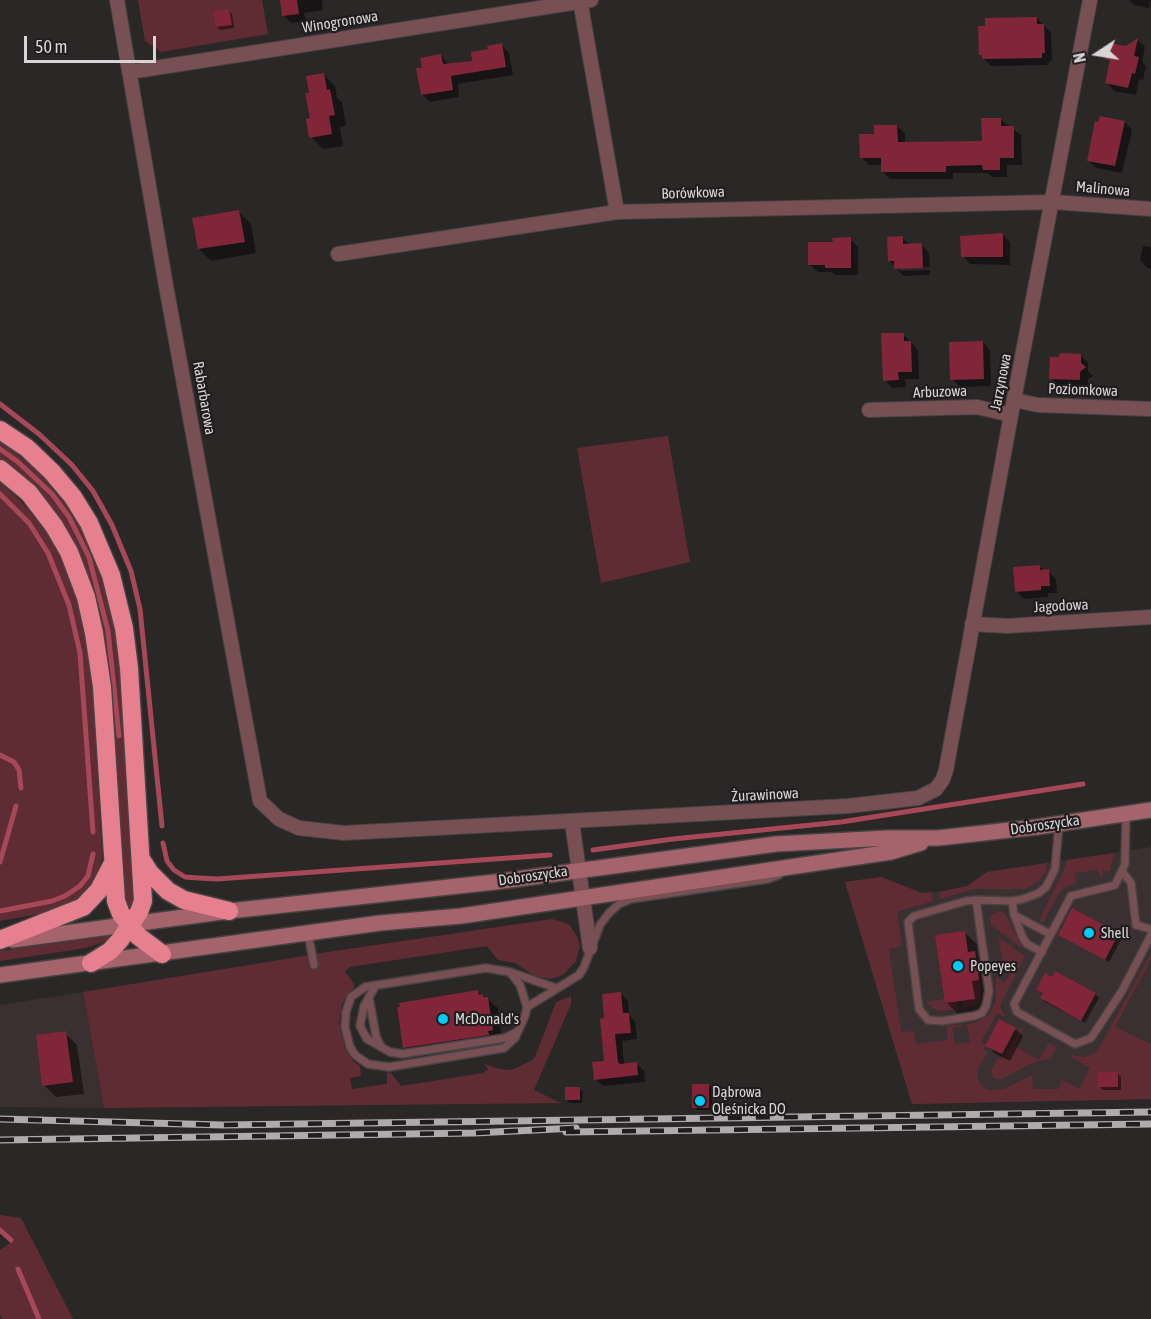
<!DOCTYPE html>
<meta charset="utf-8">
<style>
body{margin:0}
#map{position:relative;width:1151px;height:1319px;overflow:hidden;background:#2a2727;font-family:"Asap Condensed",sans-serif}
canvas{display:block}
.north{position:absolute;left:1067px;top:24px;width:60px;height:60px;-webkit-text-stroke:4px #211d1e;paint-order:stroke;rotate:258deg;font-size:16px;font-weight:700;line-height:24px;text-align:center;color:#d8d5d6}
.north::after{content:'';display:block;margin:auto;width:21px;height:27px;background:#d8d5d6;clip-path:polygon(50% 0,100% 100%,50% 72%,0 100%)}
.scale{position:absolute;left:24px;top:36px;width:132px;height:27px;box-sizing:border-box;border:3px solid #d8d5d6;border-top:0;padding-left:8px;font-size:18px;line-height:21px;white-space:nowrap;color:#d8d5d6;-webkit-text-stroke:4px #211d1e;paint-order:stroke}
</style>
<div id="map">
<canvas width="1151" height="1319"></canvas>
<div class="north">N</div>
<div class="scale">50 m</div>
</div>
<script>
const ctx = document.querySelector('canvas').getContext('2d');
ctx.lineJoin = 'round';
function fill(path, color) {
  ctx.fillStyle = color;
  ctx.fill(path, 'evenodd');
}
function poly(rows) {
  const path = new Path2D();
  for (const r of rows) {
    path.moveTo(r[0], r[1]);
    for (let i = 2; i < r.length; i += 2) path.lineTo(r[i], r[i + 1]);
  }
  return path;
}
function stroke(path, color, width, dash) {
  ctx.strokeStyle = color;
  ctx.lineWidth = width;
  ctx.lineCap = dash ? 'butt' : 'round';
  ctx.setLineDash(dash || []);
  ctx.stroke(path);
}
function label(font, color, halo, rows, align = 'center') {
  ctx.font = font + ' "Asap Condensed",sans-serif';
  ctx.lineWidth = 4.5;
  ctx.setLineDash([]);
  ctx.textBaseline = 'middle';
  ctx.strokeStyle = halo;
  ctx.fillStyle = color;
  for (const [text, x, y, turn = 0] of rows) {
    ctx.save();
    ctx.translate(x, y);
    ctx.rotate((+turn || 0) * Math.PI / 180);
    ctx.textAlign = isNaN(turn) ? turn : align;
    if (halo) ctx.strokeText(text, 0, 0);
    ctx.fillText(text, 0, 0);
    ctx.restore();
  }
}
const built = poly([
 [1151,847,1151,1099,912,1104,845,882,881,877,922,893,949,891,967,886,987,872],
 [83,992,104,1108,0,1107,0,1005]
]);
const green = poly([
 [138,0,262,0,268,34,161,52,145,41],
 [668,436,690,562,601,583,577,448],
 [0,440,35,469,64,501,85,536,101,573,111,608,123,689,135,894,132,910,128,910,123,894,108,664,95,597,74,542,50,505,38,492,0,460],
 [0,483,19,499,49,535,70,579,83,621,91,668,102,858,95,880,81,898,71,904,50,912,0,921],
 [1114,853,1110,870,1108,872,1106,870,1102,872,1104,875,1101,876,1097,870,1075,873,1076,884,1066,886,1059,893,1044,921,1040,922,1042,914,1065,868,1067,860],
 [1047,863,1047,869,1039,881,1026,889,975,889,940,899,939,892,967,886,987,872],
 [881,877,922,893,932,892,933,901,897,912,902,946,889,949,901,1032,914,1031,916,1044,948,1040,946,1026,961,1025,961,1027,953,1028,955,1044,970,1042,967,1024,977,1022,989,1015,996,1001,996,979,997,977,1004,983,1010,975,1003,969,999,938,1025,956,1002,1001,1000,1007,1005,1017,997,1013,981,1042,985,1045,983,1049,988,1052,978,1068,977,1078,983,1087,988,1090,1004,1089,1030,1076,1032,1076,1033,1089,1059,1089,1061,1079,1079,1089,1090,1068,1071,1057,1071,1055,1085,1057,1094,1053,1099,1048,1151,953,1151,959,1115,1027,1151,1044,1151,1099,912,1104,845,882],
 [1000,911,1006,915,1023,949,990,924,991,915],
 [552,919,569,924,578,938,580,946,576,961,563,975,550,979,535,976,515,963,498,960,487,946,350,967,345,971,354,984,354,987,342,1004,339,1023,345,1049,353,1061,360,1066,361,1076,350,1078,352,1089,387,1084,387,1073,390,1072,401,1086,483,1073,488,1069,484,1064,500,1069,511,1070,531,1061,535,1057,556,1002,571,996,571,1004,534,1090,561,1103,104,1108,83,992,328,952],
 [110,936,109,940,86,948,0,961,0,951],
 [979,980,981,995,979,1002,972,1006,963,1008,962,1000,975,998,972,981],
 [944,999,945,1003,957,1001,958,1009,940,1011,933,1008,926,1002],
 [1021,1027,1023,1029,1015,1046,1039,1060,1049,1043,1055,1046,1056,1050,1049,1058,1030,1064,1002,1079,997,1079,993,1077,991,1070,998,1058,1003,1059],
 [0,1215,21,1218,73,1319,2,1319,0,1315,0,1250,10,1243,0,1232]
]);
const shadow = poly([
 [281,0,322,0,323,10,304,13,306,21,291,23,284,16],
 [1129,0,1151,0,1149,8,1134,5],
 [228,10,232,14,234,28,220,30,217,27],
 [1037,18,1051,33,1052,61,1049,61,1049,65,991,66,984,59,981,55,986,28],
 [1138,40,1145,47,1142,62,1146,66,1143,80,1139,79,1136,95,1114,91,1107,83,1111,62,1107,58],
 [502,45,509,53,513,75,458,84,459,97,430,102,422,94,424,69,441,55,449,65,474,62,490,50],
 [323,74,335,86,337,98,342,102,346,126,340,127,343,146,323,149,311,137,310,94],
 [1101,118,1125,122,1132,130,1122,173,1096,168,1088,160],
 [1000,119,1021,135,1022,165,1007,165,1007,177,992,177,987,173,953,173,953,179,890,179,883,172,883,165,869,165,861,157,875,135,897,126,905,134,905,144,983,142],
 [239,212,251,224,256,253,211,261,199,249],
 [1002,234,1010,242,1010,265,970,264,963,256],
 [903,238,910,245,922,245,929,253,930,267,898,268,901,271,930,270,930,275,903,276,890,261],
 [850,239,858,247,858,275,835,275,832,272,818,272,810,265,834,243],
 [1143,246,1151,247,1151,269,1147,268,1140,260],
 [903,334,918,350,919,379,905,379,906,387,892,388,885,380],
 [983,342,990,350,991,386,960,387,952,379],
 [1081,356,1088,363,1088,371,1093,376,1088,379,1088,387,1058,386,1051,378],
 [1040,567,1044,571,1048,571,1056,579,1057,593,1048,593,1048,597,1024,599,1016,591],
 [965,933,977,944,978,956,987,964,990,991,983,992,986,1010,958,1014,946,1002],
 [1118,934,1122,938,1109,962,1060,935],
 [1038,990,1095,994,1099,998,1085,1023,1045,1002,1042,998,1044,994],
 [478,992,498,1008,502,1040,497,1041,498,1045,414,1058,404,1047],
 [621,994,628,1001,629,1015,635,1021,637,1039,622,1041,624,1065,637,1064,644,1071,645,1082,603,1086,595,1079,606,1062,606,1020],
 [1015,1029,1023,1036,1010,1061,994,1053,987,1045],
 [65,1033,77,1045,84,1094,56,1097,44,1085],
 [1118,1074,1121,1077,1121,1090,1103,1090,1100,1087],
 [709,1086,712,1089,712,1110,697,1110,693,1107],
 [579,1089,583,1092,582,1103,570,1103,566,1100]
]);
const stream = poly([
 [0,404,39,434,72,465,93,491,112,525,131,571,140,609,162,826],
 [0,449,18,462,52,494,69,517,89,557,108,631,119,736],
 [0,494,29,523,48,553,69,605,80,653,93,832],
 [0,755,14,762,19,770,21,788],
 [163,843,167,861,174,870,185,877,199,878,217,879,550,855],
 [593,850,673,839,841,822,1083,784],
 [0,862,16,806],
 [0,911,52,901,65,896,80,886,88,876,93,854],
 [0,1230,11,1240],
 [18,1269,39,1319]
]);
const building = poly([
 [280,0,297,0,299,14,282,16],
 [229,9,232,25,216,27,213,11],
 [1037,17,1037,24,1044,24,1045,53,1042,53,1042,58,982,59,982,55,979,55,978,26,985,26,985,18],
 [1138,38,1134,56,1139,57,1135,74,1132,73,1128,88,1105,83,1110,60,1105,59,1109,43,1126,46],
 [502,43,506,67,451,76,453,90,421,95,416,68,422,68,420,58,441,54,443,64,472,61,471,52,488,49,487,46],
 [324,73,327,90,330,89,335,115,329,116,332,134,309,138,306,119,310,118,305,93,309,93,306,76],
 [1100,116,1125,121,1115,166,1087,161,1095,121,1098,122],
 [981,118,1001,118,1001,126,1014,126,1014,158,1000,158,1000,170,983,170,982,165,946,166,946,172,881,172,881,158,860,158,859,134,874,134,874,125,897,125,898,142,982,141],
 [239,210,245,242,198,249,192,218],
 [1003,233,1003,257,961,257,960,236],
 [903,236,903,244,922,243,923,268,894,269,894,261,888,261,887,237],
 [851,237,851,268,825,268,825,265,808,265,808,242,833,242,832,238],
 [881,333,904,333,904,341,911,341,912,372,898,372,899,380,883,381],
 [983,341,984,379,950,380,949,342],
 [1060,353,1081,354,1081,363,1086,367,1080,372,1080,380,1049,379,1050,357,1059,357],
 [1040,565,1040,570,1049,569,1050,586,1041,586,1041,590,1015,592,1013,567],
 [1072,908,1119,933,1105,960,1058,935],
 [965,931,968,952,975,951,979,980,972,981,975,999,945,1003,935,935],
 [1055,971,1096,993,1081,1021,1040,998,1043,993,1036,990,1045,973,1052,977],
 [478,990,479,995,483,994,483,997,488,997,493,1030,488,1031,489,1035,403,1048,397,1007,400,1007,399,1003],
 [621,992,623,1013,629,1013,631,1033,615,1034,618,1062,620,1064,637,1062,638,1075,594,1080,592,1062,604,1061,600,1019,604,1018,602,994],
 [999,1019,1016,1028,1002,1054,985,1046],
 [66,1031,73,1082,42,1086,36,1035],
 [1098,1072,1118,1072,1118,1087,1098,1087],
 [692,1084,709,1084,709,1108,692,1108],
 [565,1087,580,1087,580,1100,565,1100]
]);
const service = poly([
 [1126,813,1125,864,1115,885,1071,896,1014,1004,1017,1012,1075,1044,1091,1038,1122,991,1151,935],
 [1122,871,1131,883,1136,925,1151,929],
 [976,900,989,991,986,1006,982,1013,974,1016,942,1021,928,1020,919,1009,908,922,914,916,966,901,976,900,1012,901,1023,899,1039,893,1046,887,1055,869,1059,824],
 [1012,901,1014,915,1023,938,1027,944,1042,952],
 [1014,915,1050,934],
 [308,933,314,965],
 [486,968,510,972,520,985,527,1007,525,1016,515,1038,504,1048,389,1067,368,1064,355,1055,350,1047,345,1027,346,1012,351,997,365,987,486,968],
 [510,972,556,988],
 [376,985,364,1006,360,1026,367,1039,390,1052,402,1054,505,1038,517,1032],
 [369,998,376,1036,381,1047],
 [527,1007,579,975,584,967,600,925,609,913,619,904,631,899,768,879,779,875]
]);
const minor = poly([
 [117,0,166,286,260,801,279,819,299,828,344,833,848,806,918,798,936,789,943,779,946,770,1011,415,1090,0],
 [580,0,617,212],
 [129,72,591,0],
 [338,254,617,212,1053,202,1151,209],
 [1014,400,1038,405,1151,409],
 [869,410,977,407,1011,415],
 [972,624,1007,626,1151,617],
 [572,822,590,948]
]);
const secondary = poly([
 [13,940,229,911,495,882,776,844,887,838,938,838,1037,827,1151,810],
 [0,975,380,923,461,916,891,852,921,843]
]);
const motorway = poly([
 [0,430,27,448,52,472,73,497,89,523,111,575,124,628,129,668,143,901,139,912,120,940,110,951,91,963],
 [0,469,29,493,54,526,69,552,86,597,94,633,102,687,116,901,121,914,138,936,162,954],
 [141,859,150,873,168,891,184,900,229,911],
 [0,940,83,907,99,890,112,865]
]);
const rail = poly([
 [0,1119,223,1125,1151,1112],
 [566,1132,1151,1124],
 [0,1140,474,1133,576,1128]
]);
const markers = [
 [1089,933,6,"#02cbf9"],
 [958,966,6,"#02cbf9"],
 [443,1019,6,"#02cbf9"],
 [700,1101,6,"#02cbf9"]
];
const streetNames = [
 ["Winogronowa",340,22,-9],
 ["Malinowa",1103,189,5],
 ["Borówkowa",693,193,-2],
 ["Jarzynowa",1001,382,-79],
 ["Poziomkowa",1083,390,2],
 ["Arbuzowa",940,392,-2],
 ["Rabarbarowa",204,398,80],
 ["Jagodowa",1061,606,-3],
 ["Żurawinowa",765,795,-3],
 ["Dobroszycka",1045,825,-8],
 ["Dobroszycka",533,876,-8]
];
const poiNames = [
 ["Shell",1101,933],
 ["Popeyes",970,966],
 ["McDonald's",455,1019],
 ["Dąbrowa",712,1092],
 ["Oleśnicka DO",712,1109]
];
fill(built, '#3a3031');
fill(green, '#602c34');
fill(shadow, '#0007');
stroke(stream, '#a74858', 5);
fill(building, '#812539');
stroke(service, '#464343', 10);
stroke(minor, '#464343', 16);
stroke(secondary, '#464343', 18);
stroke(motorway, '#464343', 21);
stroke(service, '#784f53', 7);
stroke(minor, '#784f53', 14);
stroke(secondary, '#a5636b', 15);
stroke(motorway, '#e6808e', 18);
stroke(rail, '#aeabac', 7);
stroke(rail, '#211d1e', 4.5, [14]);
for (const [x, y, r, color] of markers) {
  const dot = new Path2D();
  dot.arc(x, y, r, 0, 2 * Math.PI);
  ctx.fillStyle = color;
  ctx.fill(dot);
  stroke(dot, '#211d1e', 2);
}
label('15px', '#d8d5d6', '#211d1e', streetNames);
label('15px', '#d8d5d6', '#211d1e', poiNames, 'left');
</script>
